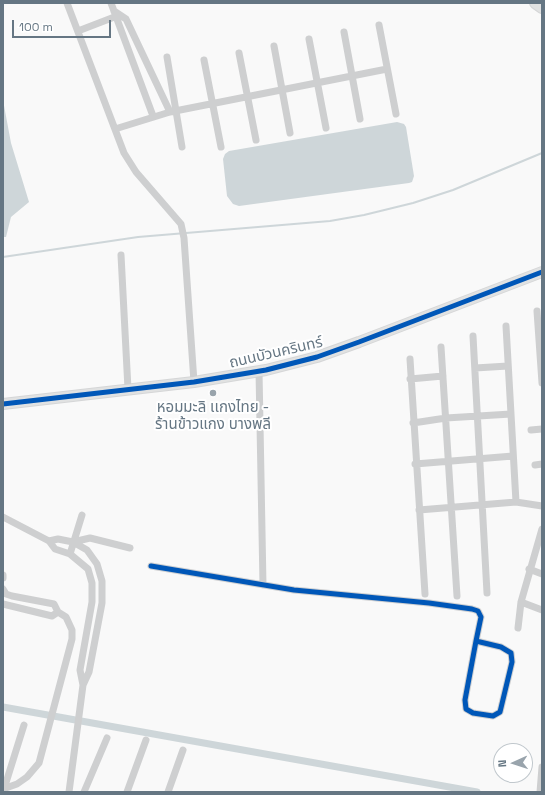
<!DOCTYPE html>
<meta charset="utf-8">
<style>
body{margin:0}
#map{position:relative;width:545px;height:795px;overflow:hidden;background:#f9f9f9;font-family:"Space Grotesk",sans-serif}
canvas{display:block}
.frame{position:absolute;inset:0;border:4px solid #657683;pointer-events:none}
.north{position:absolute;left:493px;top:743px;width:40px;height:40px;box-sizing:border-box;background:#fff;border:1px solid #c1c8cd;border-radius:50%;rotate:267deg;font-size:11px;font-weight:700;line-height:16px;text-align:center;color:#657683}
.north::after{content:'';display:block;margin:auto;width:14px;height:18px;background:#99a4ac;clip-path:polygon(50% 0,100% 100%,50% 72%,0 100%)}
.scale{position:absolute;left:12px;top:20px;width:99px;height:18px;box-sizing:border-box;border:2px solid #657683;border-top:0;padding-left:5px;font-size:12px;line-height:14px;white-space:nowrap;color:#657683;-webkit-text-stroke:3px #fff;paint-order:stroke}
</style>
<div id="map">
<canvas width="545" height="795"></canvas>
<div class="frame"></div>
<div class="north">N</div>
<div class="scale">100 m</div>
</div>
<script>
const ctx = document.querySelector('canvas').getContext('2d');
ctx.lineJoin = 'round';
function fill(path, color) {
  ctx.fillStyle = color;
  ctx.fill(path, 'evenodd');
}
function poly(rows) {
  const path = new Path2D();
  for (const r of rows) {
    path.moveTo(r[0], r[1]);
    for (let i = 2; i < r.length; i += 2) path.lineTo(r[i], r[i + 1]);
  }
  return path;
}
function stroke(path, color, width, dash) {
  ctx.strokeStyle = color;
  ctx.lineWidth = width;
  ctx.lineCap = dash ? 'butt' : 'round';
  ctx.setLineDash(dash || []);
  ctx.stroke(path);
}
function label(font, color, halo, rows, align = 'center') {
  ctx.font = font + ' "Space Grotesk","Noto Sans Thai",sans-serif';
  ctx.lineWidth = 4;
  ctx.setLineDash([]);
  ctx.textBaseline = 'middle';
  ctx.strokeStyle = halo;
  ctx.fillStyle = color;
  for (const [text, x, y, turn = 0] of rows) {
    ctx.save();
    ctx.translate(x, y);
    ctx.rotate((+turn || 0) * Math.PI / 180);
    ctx.textAlign = isNaN(turn) ? turn : align;
    if (halo) ctx.strokeText(text, 0, 0);
    ctx.fillText(text, 0, 0);
    ctx.restore();
  }
}
const water = poly([
 [3,100,11,143,29,202,11,217,6,237,3,237],
 [397,122,404,124,406,127,414,176,412,182,409,183,239,206,233,204,227,196,223,159,225,154,229,151]
]);
const stream = poly([
 [3,257,138,237,330,221,364,215,413,203,453,190,542,153]
]);
const canal = poly([
 [3,707,477,792]
]);
const street = poly([
 [67,3,124,153,136,172,181,224,184,238,194,382],
 [111,3,153,116],
 [114,11,126,19,170,112],
 [379,25,396,114],
 [78,31,117,16],
 [344,32,360,119],
 [309,39,326,128],
 [274,46,290,133],
 [239,53,256,140],
 [167,57,182,147],
 [204,60,221,147],
 [115,129,170,112,387,69],
 [121,255,128,389],
 [537,311,542,383],
 [506,326,516,502],
 [473,336,487,593],
 [441,347,457,596],
 [410,359,425,594],
 [475,368,508,366],
 [259,371,263,585],
 [410,379,443,376],
 [413,423,446,418,511,414],
 [531,430,542,429],
 [415,464,513,456],
 [535,465,542,464],
 [419,510,516,502,542,506],
 [3,517,49,541,55,549,70,554,88,569,92,583,92,602,80,670,83,685],
 [49,541,58,539,73,542,87,550,97,564,102,581,102,603,89,672,83,685,69,792],
 [73,542,90,538,130,548],
 [70,554,82,515],
 [151,566,294,590,429,603,472,609,478,611,481,617,476,641,465,700,466,709,473,713,493,716,500,712,512,662,511,653,501,647,476,641],
 [529,569,542,574],
 [3,575,3,578],
 [3,589,6,594,12,596,54,604,58,612,66,617,72,630,72,639,39,763,27,777,17,784,3,789],
 [521,602,542,610],
 [3,604,52,616,58,612],
 [518,628,521,602,542,529],
 [4,789,24,725],
 [84,792,107,738],
 [127,792,146,740],
 [168,792,183,750],
 [540,792,542,767]
]);
const secondary = poly([
 [535,3,542,8],
 [3,404,194,382,266,370,317,357,359,342,542,272]
]);
const cycleway = poly([
 [3,404,194,382,266,370,317,357,359,342,542,272],
 [151,566,294,590,429,603,472,609,478,611,481,617,476,641,465,700,466,709,473,713,493,716,500,712,512,662,511,653,501,647,476,641]
]);
const markers = [
 [213,393,4,"#99a4ac"]
];
const streetNames = [
 ["ถนนบัวนครินทร์",276,353,-13]
];
const poiNames = [
 ["หอมมะลิ เเกงไทย -",213,408],
 ["ร้านข้าวแกง บางพลี",213,425]
];
fill(water, '#ced6d9');
stroke(stream, '#ced6d9', 2);
stroke(canal, '#ced6d9', 7);
stroke(secondary, '#d5d6d7', 12);
stroke(street, '#cecfd0', 7);
stroke(secondary, '#e1e2e2', 10);
stroke(cycleway, '#0057b8', 5);
for (const [x, y, r, color] of markers) {
  const dot = new Path2D();
  dot.arc(x, y, r, 0, 2 * Math.PI);
  ctx.fillStyle = color;
  ctx.fill(dot);
  stroke(dot, '#fff', 1.5);
}
label('15px', '#657683', '#fff', streetNames);
label('15px', '#657683', '#fff', poiNames);
</script>
